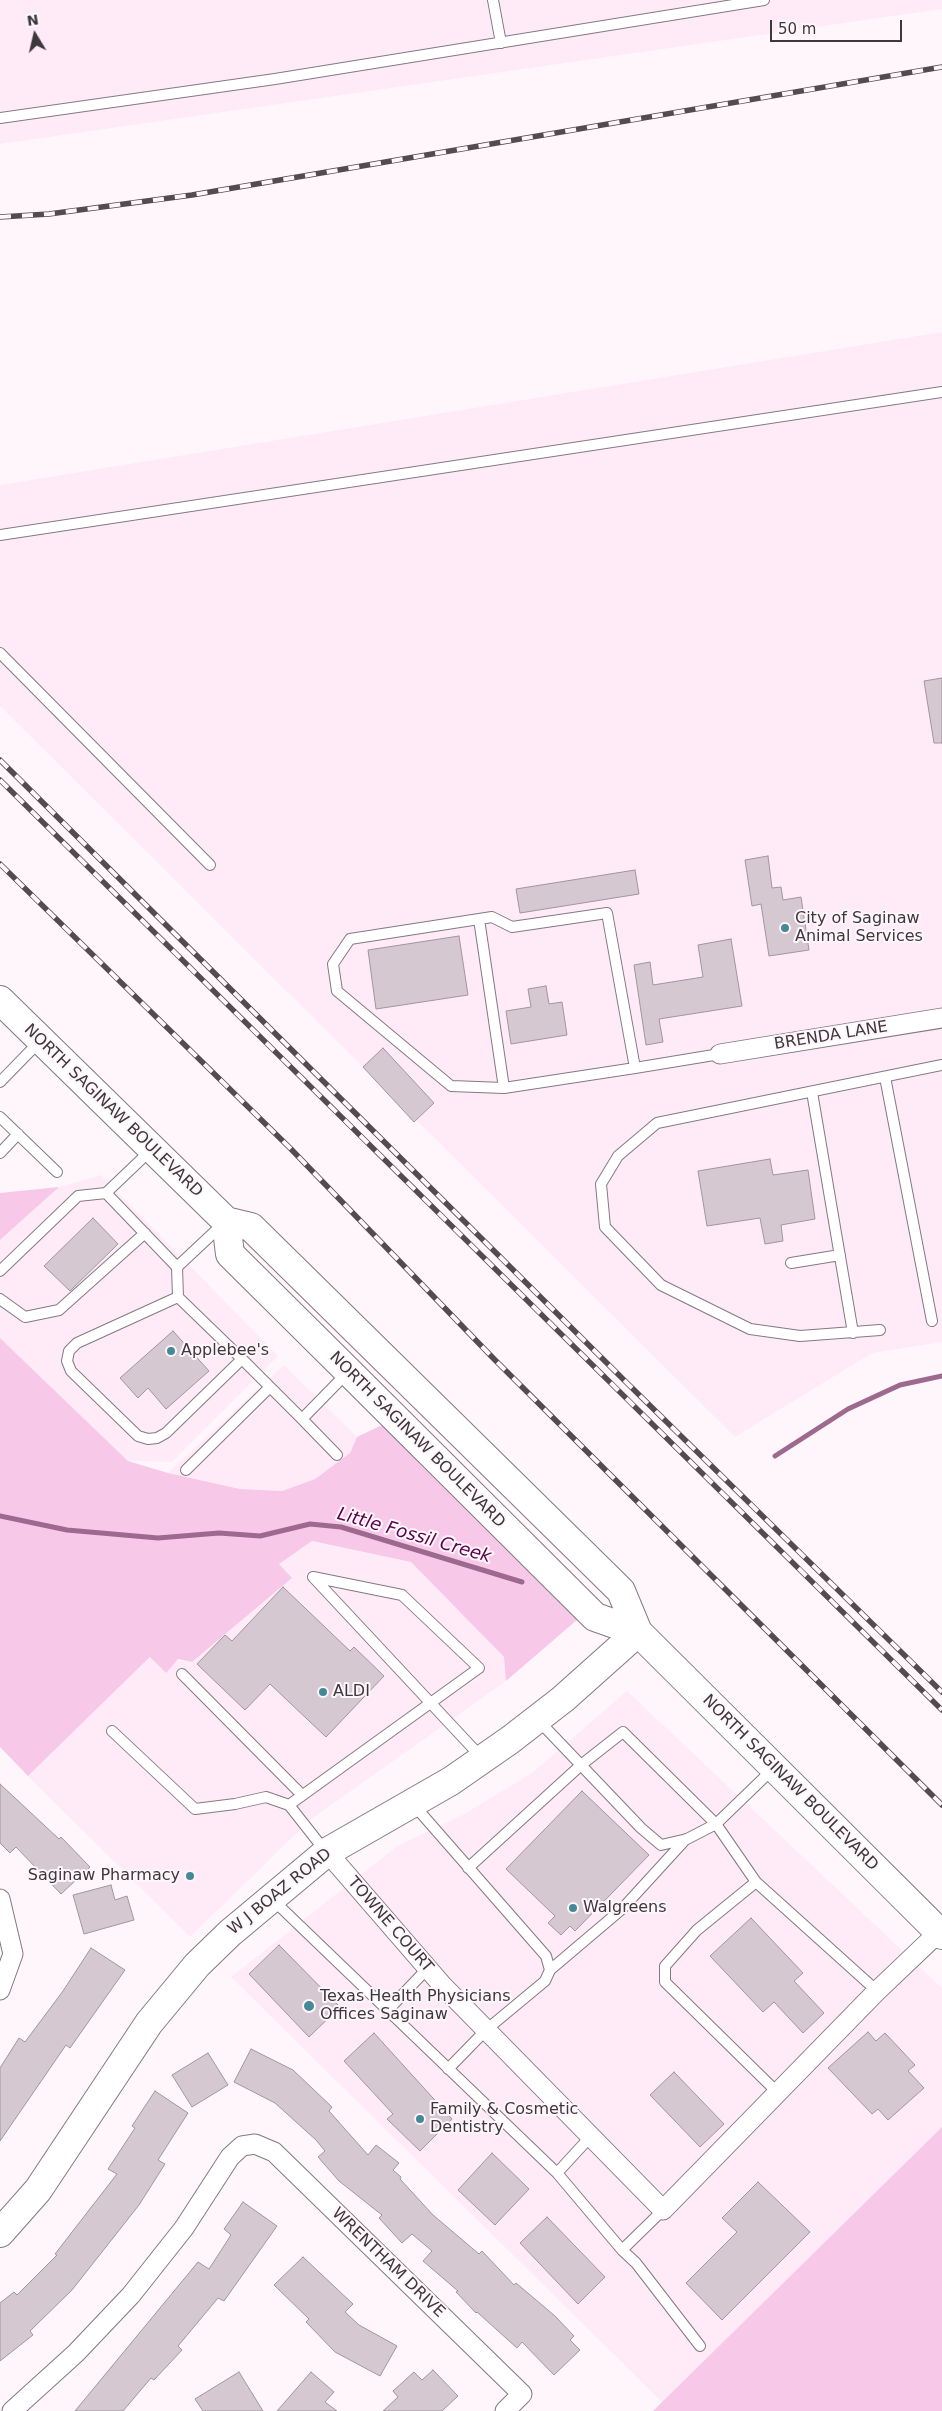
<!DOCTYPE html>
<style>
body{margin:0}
#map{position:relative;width:942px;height:2411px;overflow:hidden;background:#fef6fb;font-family:"DejaVu Sans",sans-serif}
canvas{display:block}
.north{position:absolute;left:10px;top:10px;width:50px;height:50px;-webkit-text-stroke:4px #fef6fb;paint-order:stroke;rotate:351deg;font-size:14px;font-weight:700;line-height:20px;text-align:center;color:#3d383b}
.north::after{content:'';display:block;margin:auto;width:18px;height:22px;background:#3d383b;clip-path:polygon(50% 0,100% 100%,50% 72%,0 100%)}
.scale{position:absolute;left:770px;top:20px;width:132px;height:22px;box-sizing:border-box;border:2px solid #3d383b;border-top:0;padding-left:6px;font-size:15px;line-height:18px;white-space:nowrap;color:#3d383b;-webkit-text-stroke:4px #fef6fb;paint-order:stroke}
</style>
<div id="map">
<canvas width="942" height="2411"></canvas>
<div class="north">N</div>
<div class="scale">50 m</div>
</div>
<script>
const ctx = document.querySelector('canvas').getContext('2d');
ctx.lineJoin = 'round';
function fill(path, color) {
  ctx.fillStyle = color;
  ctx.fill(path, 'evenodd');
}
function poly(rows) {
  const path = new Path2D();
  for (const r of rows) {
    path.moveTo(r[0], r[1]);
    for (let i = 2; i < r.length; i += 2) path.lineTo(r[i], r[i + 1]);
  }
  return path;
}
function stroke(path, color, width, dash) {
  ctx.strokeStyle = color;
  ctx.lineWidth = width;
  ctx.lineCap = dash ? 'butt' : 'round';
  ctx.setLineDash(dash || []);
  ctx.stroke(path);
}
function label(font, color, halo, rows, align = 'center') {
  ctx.font = font + ' "DejaVu Sans",sans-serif';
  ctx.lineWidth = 4;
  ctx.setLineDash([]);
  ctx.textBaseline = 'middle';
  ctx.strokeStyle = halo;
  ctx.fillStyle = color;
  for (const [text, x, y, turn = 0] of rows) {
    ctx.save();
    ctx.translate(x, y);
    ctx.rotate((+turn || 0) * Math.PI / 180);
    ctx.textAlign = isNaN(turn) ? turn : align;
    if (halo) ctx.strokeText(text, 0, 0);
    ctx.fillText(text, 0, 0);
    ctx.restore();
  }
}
const built = poly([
 [0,0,942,0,942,9,0,144],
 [942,332,942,1342,872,1353,735,1437,0,706,0,485],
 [101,1175,278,1356,172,1462,128,1461,0,1338,0,1240,59,1187],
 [284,1365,357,1437,350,1453,315,1479,282,1491,240,1489,168,1473],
 [312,1541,411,1562,504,1657,506,1681,310,1820,190,1937,28,1776,151,1657,192,1662,292,1578,279,1564],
 [627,1691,942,1988,942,2127,662,2402,231,1977,396,1847,464,1814,532,1773]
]);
const green = poly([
 [59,1187,0,1240,0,1193],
 [0,1338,128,1461,168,1473,240,1489,282,1491,315,1479,350,1453,357,1437,384,1424,578,1619,506,1681,504,1657,411,1562,312,1541,279,1564,292,1578,192,1662,178,1659,166,1673,150,1657,28,1776,0,1747],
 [942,2127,942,2411,653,2411,662,2402]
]);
const stream = poly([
 [775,1456,848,1409,900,1385,942,1376],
 [0,1516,67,1530,158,1538,219,1533,260,1536,310,1524,341,1527,522,1582]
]);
const building = poly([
 [942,678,942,743,934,743,924,681,942,678],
 [768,856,772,888,781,887,783,900,801,897,809,950,769,956,761,904,752,906,745,860,768,856],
 [635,870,639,894,520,913,516,889,635,870],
 [459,936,468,995,376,1009,368,950,459,936],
 [731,939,742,1006,659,1019,663,1042,646,1045,634,965,650,962,653,985,703,977,698,945,731,939],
 [546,986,549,1004,562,1002,567,1035,511,1044,506,1011,531,1007,528,989,546,986],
 [383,1048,434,1103,414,1122,363,1067,383,1048],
 [770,1159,773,1175,808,1170,815,1219,781,1225,783,1241,765,1244,760,1218,707,1226,698,1171,770,1159],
 [93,1218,118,1244,70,1291,44,1266,93,1218],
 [173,1331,209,1371,166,1409,148,1388,138,1398,120,1378,173,1331],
 [283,1587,350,1651,354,1647,384,1676,326,1737,270,1684,245,1710,197,1664,225,1635,232,1641,283,1587],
 [0,1784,59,1839,61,1837,90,1867,61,1894,16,1847,10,1853,0,1843,0,1784],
 [582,1791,649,1855,575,1931,570,1926,561,1935,548,1923,555,1916,506,1869,582,1791],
 [111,1885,115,1900,127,1896,134,1920,84,1934,73,1895,111,1885],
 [751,1918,803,1973,794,1981,824,2013,803,2033,774,2002,763,2012,710,1956,751,1918],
 [279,1945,340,2007,309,2037,249,1974,279,1945],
 [91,1948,125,1970,70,2048,66,2045,0,2141,0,2068,19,2038,25,2042,63,1991,91,1948],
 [868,2032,876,2041,885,2033,915,2065,908,2071,924,2088,888,2120,878,2109,872,2114,828,2068,868,2032],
 [374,2033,452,2119,420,2151,387,2119,393,2114,344,2061,374,2033],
 [251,2049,293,2070,332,2107,329,2111,368,2155,376,2145,399,2163,393,2170,401,2177,400,2179,433,2215,479,2254,482,2251,514,2285,516,2283,555,2316,574,2336,570,2340,580,2350,554,2375,522,2342,517,2348,477,2312,476,2313,456,2292,458,2291,423,2261,432,2251,412,2234,402,2243,379,2218,382,2215,339,2181,318,2157,325,2151,316,2140,275,2103,234,2082,251,2049],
 [208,2053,228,2085,192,2107,172,2075,208,2053],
 [674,2072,724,2124,700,2147,650,2095,674,2072],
 [155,2091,188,2113,158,2160,165,2164,139,2205,72,2290,30,2331,33,2335,0,2361,0,2303,14,2292,17,2295,57,2255,55,2254,117,2174,108,2169,135,2128,132,2126,155,2091],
 [492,2153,529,2189,495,2225,458,2190,492,2153],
 [758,2182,810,2232,722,2320,686,2283,737,2232,722,2218,758,2182],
 [243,2202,277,2226,224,2301,218,2298,178,2346,182,2350,154,2380,151,2378,123,2411,75,2411,198,2262,209,2269,231,2235,224,2229,243,2202],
 [547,2217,605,2277,578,2304,520,2243,547,2217],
 [303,2257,353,2304,345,2312,359,2325,397,2346,380,2376,335,2352,306,2322,309,2319,274,2285,303,2257],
 [433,2370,458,2396,442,2411,383,2411,398,2397,393,2391,414,2372,422,2380,433,2370],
 [239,2372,263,2411,203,2411,195,2399,239,2372],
 [311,2372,334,2392,325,2402,337,2411,277,2411,311,2372]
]);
const service = poly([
 [493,0,501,43],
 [0,118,275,79,764,0],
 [0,535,942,392],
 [0,653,210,865],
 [479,919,504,1088],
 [635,1068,607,913,512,927,492,917,350,939,333,964,337,991,451,1086,504,1088,635,1068,720,1054],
 [885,1077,932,1321],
 [0,1082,40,1041],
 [812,1092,853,1333],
 [0,1117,57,1172],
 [0,1153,18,1134],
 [106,1193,177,1267,224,1223],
 [791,1263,840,1255],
 [177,1267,178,1297,77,1343,69,1351,67,1361,71,1371,138,1436,148,1439,157,1438,166,1433,242,1359,302,1419,347,1373],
 [0,1271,78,1196,106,1193,151,1150],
 [178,1297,242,1359],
 [0,1299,25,1317,59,1310,145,1233],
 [880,1330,800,1336,750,1329,661,1285,605,1227,601,1184,618,1156,657,1123,942,1065],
 [302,1419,337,1455],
 [186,1470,270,1387],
 [313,1577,402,1595,479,1668,289,1805,326,1852],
 [313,1577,482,1758],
 [182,1674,302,1795],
 [538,1720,641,1828,661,1845,687,1839,716,1824,774,1768],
 [112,1731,195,1809,235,1804,266,1797,289,1805],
 [413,1804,546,1956,550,1970,545,1981,486,2030,448,2069],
 [468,1868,581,1765,623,1732,716,1824,756,1882,877,1991],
 [756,1882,697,1930,665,1966,665,1982,778,2093],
 [273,1900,557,2173,622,2250,636,2263,700,2346],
 [550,1970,622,1909,686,1839],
 [387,2011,427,1969],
 [557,2173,591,2136],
 [622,2250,663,2210]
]);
const minor = poly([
 [720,1054,942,1018],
 [327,1852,443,1986,663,2210,877,1991,939,1932],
 [0,1899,13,1954,0,1990],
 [12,2411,76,2353,131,2295,184,2228,230,2157,242,2146,255,2144,274,2152,522,2394,505,2411]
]);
const secondary = poly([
 [0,2233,38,2190,149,2023,197,1965,230,1933,327,1852,451,1781,510,1740,563,1699,638,1632]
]);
const primary = poly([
 [0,1000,226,1221,251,1227,621,1591,638,1632,942,1935],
 [226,1221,230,1254,349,1372,595,1617,638,1632]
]);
const rail = poly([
 [0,217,49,214,192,195,942,67],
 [0,760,628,1384,942,1692],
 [0,780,942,1710],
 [0,864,290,1148,494,1359,942,1805]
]);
const markers = [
 [785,928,5,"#458998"],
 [171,1351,5,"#458998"],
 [323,1692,5,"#458998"],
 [190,1876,5,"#458998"],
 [573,1908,5,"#458998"],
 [309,2006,6,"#458998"],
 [420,2119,5,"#458998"]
];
const poiNames = [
 ["City of Saginaw",795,919],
 ["Animal Services",795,937],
 ["Applebee's",181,1351],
 ["ALDI",333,1692],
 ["Saginaw Pharmacy",180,1876,"right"],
 ["Walgreens",583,1908],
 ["Texas Health Physicians",320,1997],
 ["Offices Saginaw",320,2015],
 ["Family & Cosmetic",430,2110],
 ["Dentistry",430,2128]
];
const streetNames = [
 ["BRENDA LANE",831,1036,-9],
 ["NORTH SAGINAW BOULEVARD",113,1111,44],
 ["NORTH SAGINAW BOULEVARD",417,1440,45],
 ["NORTH SAGINAW BOULEVARD",790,1783,45],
 ["W J BOAZ ROAD",280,1892,-39],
 ["TOWNE COURT",390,1925,49],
 ["WRENTHAM DRIVE",388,2263,44]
];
const waterNames = [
 ["Little Fossil Creek",414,1536,16]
];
fill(built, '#ffebf8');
fill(green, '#f7c8e8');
stroke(stream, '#9e698e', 5);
fill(building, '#d5c8d1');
stroke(building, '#a2969e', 1);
stroke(service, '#847981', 12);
stroke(minor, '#847981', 21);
stroke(secondary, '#847981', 30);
stroke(primary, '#847981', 30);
stroke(service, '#fff', 10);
stroke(minor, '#fff', 19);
stroke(secondary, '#fff', 28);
stroke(primary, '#fff', 28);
stroke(rail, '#524c4f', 5.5);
stroke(rail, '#fef6fb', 4, [11]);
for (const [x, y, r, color] of markers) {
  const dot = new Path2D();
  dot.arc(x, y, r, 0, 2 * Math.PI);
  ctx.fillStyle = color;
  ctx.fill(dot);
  stroke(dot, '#fef6fb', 2);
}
label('16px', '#3d383b', '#fef6fb', poiNames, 'left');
label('16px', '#3d383b', '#fef6fb', streetNames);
label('italic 18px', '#5b004b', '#fef6fb', waterNames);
</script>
